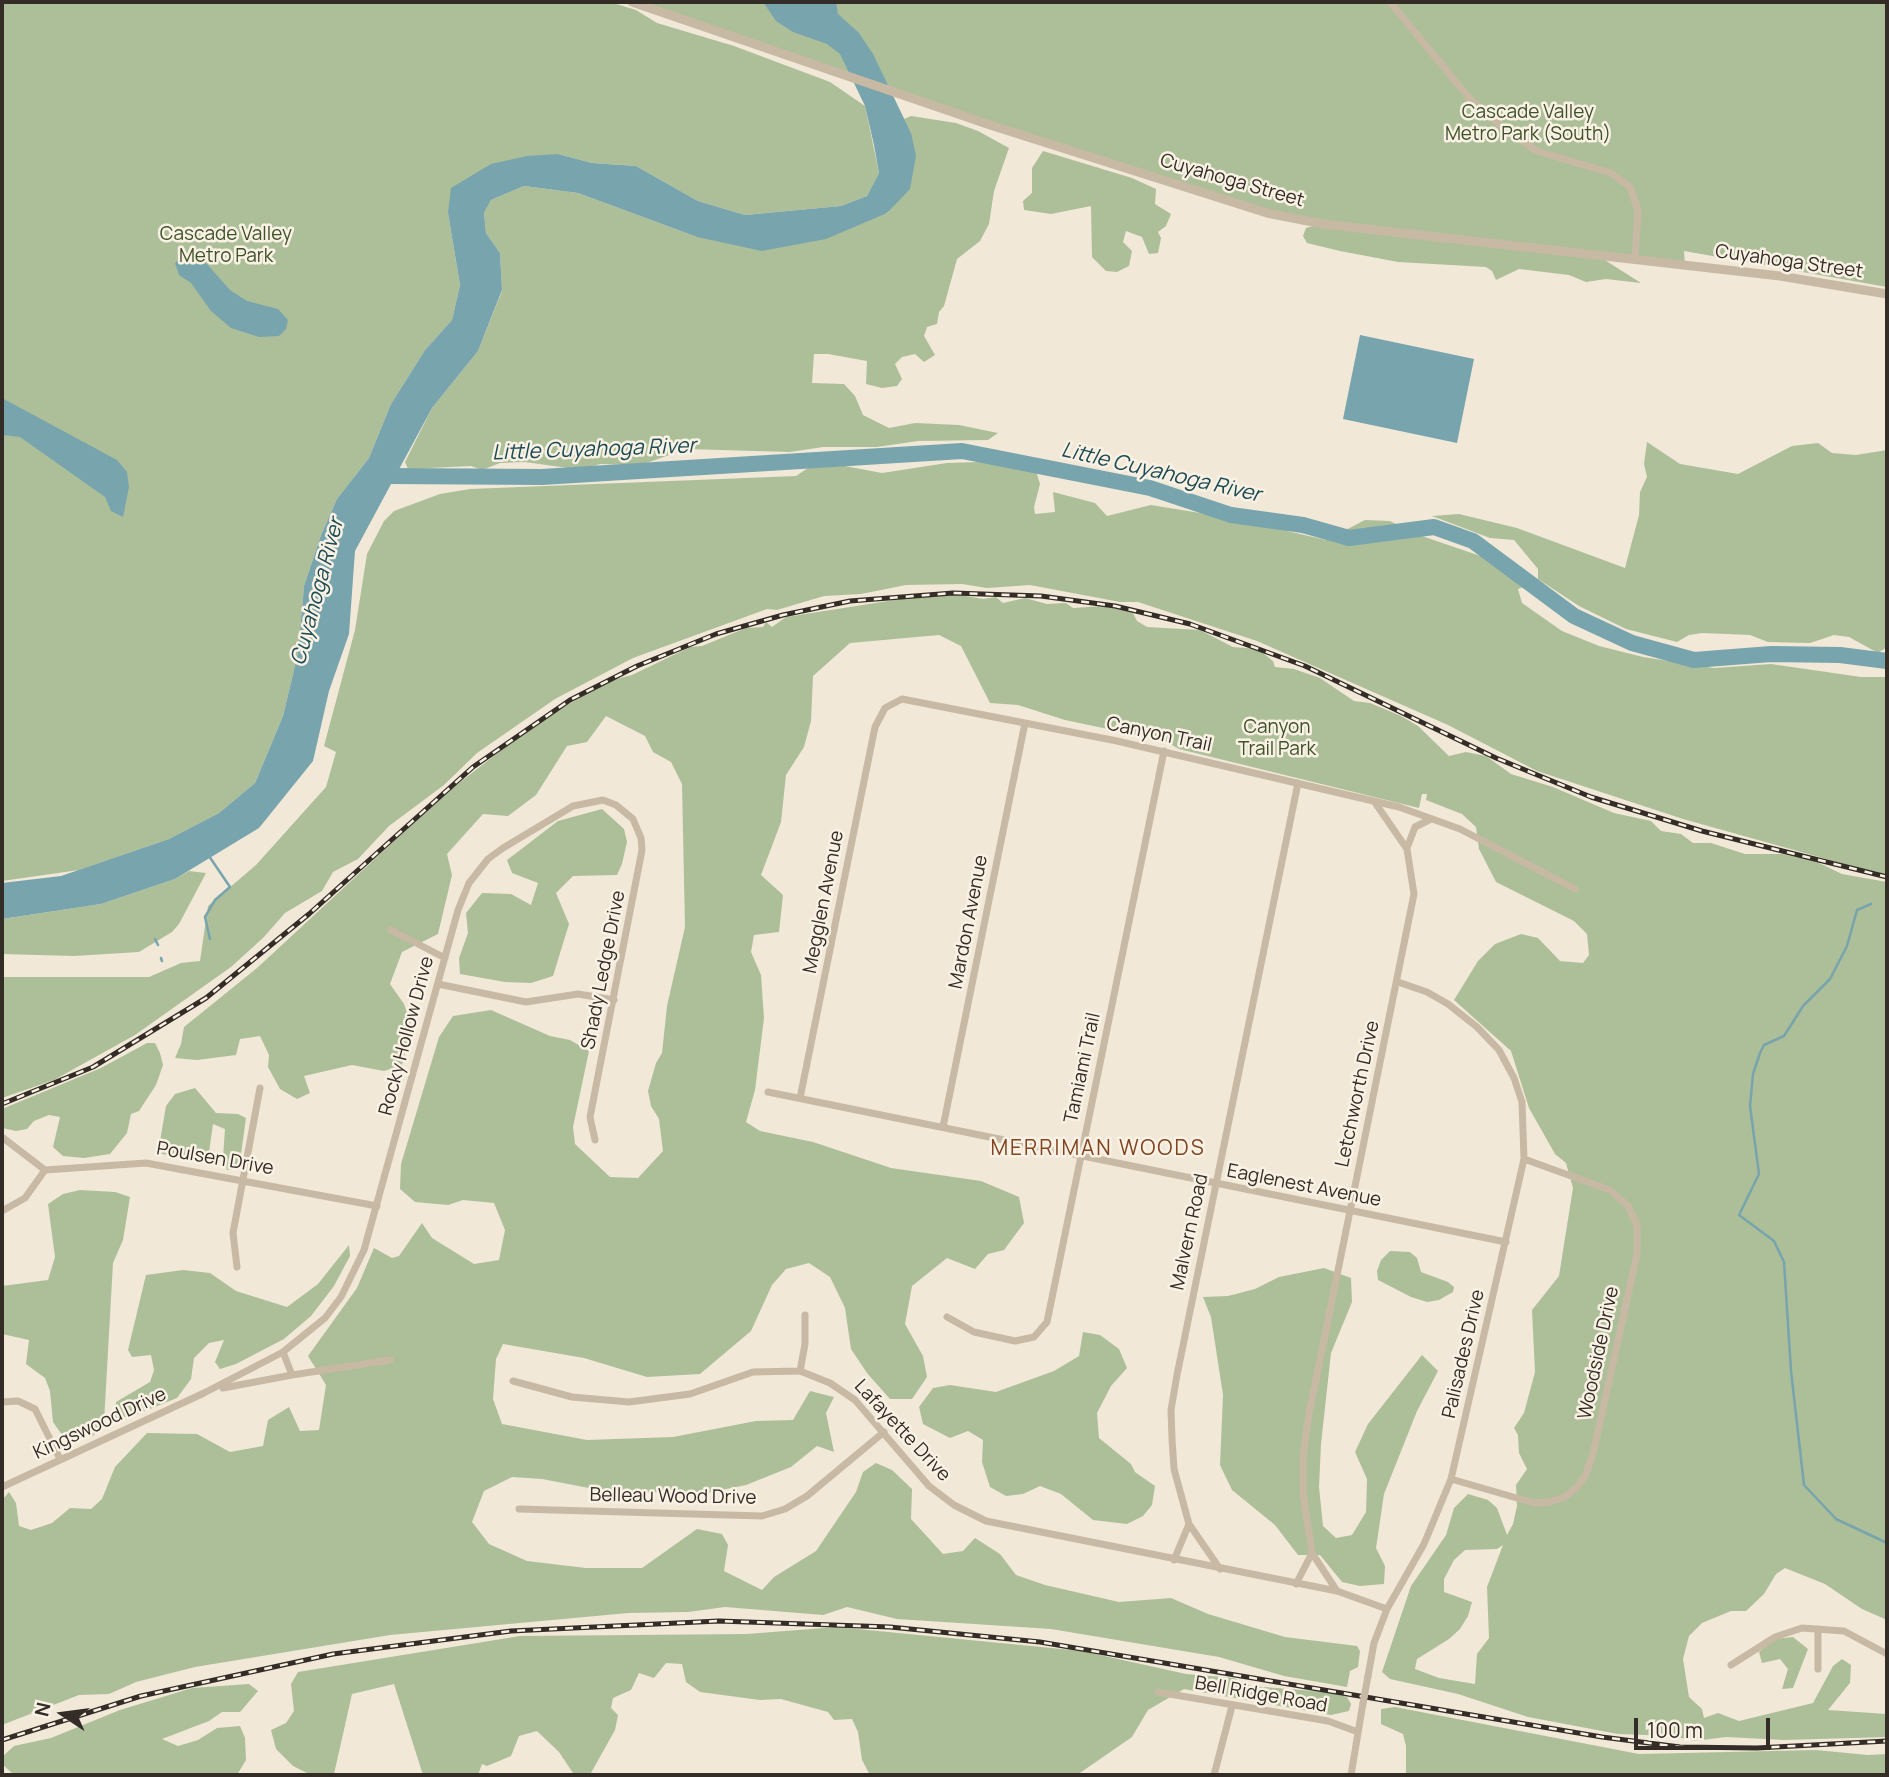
<!DOCTYPE html>
<style>
body{margin:0}
#map{position:relative;width:1889px;height:1777px;overflow:hidden;background:#f1e8d8;font-family:Manrope,sans-serif}
canvas{display:block}
.frame{position:absolute;inset:0;border:4px solid #342c26;pointer-events:none}
.north{position:absolute;left:28px;top:1679px;width:70px;height:70px;-webkit-text-stroke:5px #f9f2e4;paint-order:stroke;rotate:283deg;font-size:19px;font-weight:700;line-height:28px;text-align:center;color:#342c26}
.north::after{content:'';display:block;margin:auto;width:24px;height:32px;background:#342c26;clip-path:polygon(50% 0,100% 100%,50% 72%,0 100%)}
.scale{position:absolute;left:1634px;top:1718px;width:136px;height:32px;box-sizing:border-box;border:4px solid #342c26;border-top:0;padding-left:9px;font-size:21px;line-height:24px;white-space:nowrap;color:#342c26;-webkit-text-stroke:5px #f9f2e4;paint-order:stroke}
</style>
<div id="map">
<canvas width="1889" height="1777"></canvas>
<div class="frame"></div>
<div class="north">N</div>
<div class="scale">100 m</div>
</div>
<script>
const ctx = document.querySelector('canvas').getContext('2d');
ctx.lineJoin = 'round';
function fill(path, color) {
  ctx.fillStyle = color;
  ctx.fill(path, 'evenodd');
}
function poly(rows) {
  const path = new Path2D();
  for (const r of rows) {
    path.moveTo(r[0], r[1]);
    for (let i = 2; i < r.length; i += 2) path.lineTo(r[i], r[i + 1]);
  }
  return path;
}
function stroke(path, color, width, dash) {
  ctx.strokeStyle = color;
  ctx.lineWidth = width;
  ctx.lineCap = dash ? 'butt' : 'round';
  ctx.setLineDash(dash || []);
  ctx.stroke(path);
}
function label(font, color, halo, rows, align = 'center') {
  ctx.font = font + ' Manrope,sans-serif';
  ctx.lineWidth = 5;
  ctx.setLineDash([]);
  ctx.textBaseline = 'middle';
  ctx.strokeStyle = halo;
  ctx.fillStyle = color;
  for (const [text, x, y, turn = 0] of rows) {
    ctx.save();
    ctx.translate(x, y);
    ctx.rotate((+turn || 0) * Math.PI / 180);
    ctx.textAlign = isNaN(turn) ? turn : align;
    if (halo) ctx.strokeText(text, 0, 0);
    ctx.fillText(text, 0, 0);
    ctx.restore();
  }
}
const green = poly([
 [2,2,610,2,636,10,657,23,734,46,830,82,865,106,879,173,867,196,841,206,745,215,698,201,636,166,592,163,558,154,448,213,460,285,452,320,425,350,391,404,369,458,337,499,321,535,304,586,298,653,283,716,255,783,219,813,169,839,79,870,2,881],
 [632,2,1887,2,1887,287,1684,251,1685,265,1600,257,1641,283,1606,279,1586,282,1569,275,1519,269,1496,280,1492,271,1486,267,1398,262,1340,251,1307,243,1303,236,1306,228,1320,224,1267,213],
 [911,116,956,123,978,131,1009,148,994,191,989,224,980,241,957,259,944,306,939,312,937,324,927,327,924,336,935,355,924,362,915,354,902,357,895,364,902,379,897,386,882,388,866,384,867,361,828,354,814,354,812,383,844,384,855,396,863,415,889,428,915,423,959,425,998,433,988,440,918,441,877,447,823,447,790,452,686,449,641,465,600,464,582,470,525,462,500,463,482,470,471,466,408,469,405,462,432,408,478,351,502,291,500,253,486,233,484,213,491,200,524,186,578,193,697,237,888,213,911,133,904,119],
 [1043,151,1132,178,1156,189,1155,204,1171,214,1166,226,1158,232,1161,238,1158,253,1149,254,1142,237,1126,231,1123,242,1132,251,1129,266,1117,272,1106,271,1092,257,1091,206,1051,214,1024,210,1023,201,1032,193,1032,168],
 [1647,442,1680,464,1738,474,1792,446,1818,443,1832,453,1856,455,1887,450,1887,647,1878,653,1849,637,1834,635,1810,643,1768,642,1750,635,1702,633,1689,635,1677,642,1626,629,1579,606,1538,579,1538,569,1514,540,1490,538,1432,516,1459,514,1517,528,1625,568,1639,515,1640,492,1647,477,1644,464],
 [979,462,1012,464,1036,471,1040,484,1034,507,1035,514,1055,512,1053,492,1095,503,1107,516,1151,505,1231,518,1326,540,1365,520,1390,521,1416,534,1495,561,1526,586,1518,589,1522,603,1562,631,1599,646,1643,657,1714,668,1771,664,1861,677,1887,677,1887,876,1683,819,1537,771,1448,725,1257,641,1138,602,1120,602,1030,585,987,588,962,584,906,585,861,594,824,596,777,610,767,609,633,658,555,699,477,753,444,785,389,826,358,859,333,872,322,891,285,913,263,938,231,967,135,1035,54,1080,2,1098,2,977,149,977,181,963,200,961,208,906,256,865,326,787,336,752,324,746,355,630,367,554,384,521,394,511,440,494,470,489,796,476,808,468,829,463,882,473,947,463],
 [954,594,983,599,996,597,1003,603,1025,598,1047,604,1066,603,1073,608,1103,606,1132,611,1137,621,1147,627,1200,630,1233,647,1258,649,1273,661,1275,667,1294,669,1320,678,1354,701,1370,703,1401,716,1418,726,1449,756,1466,752,1486,756,1511,774,1553,787,1614,813,1651,821,1661,831,1681,834,1693,843,1711,843,1745,854,1782,854,1815,861,1842,874,1887,882,1887,1620,1862,1609,1825,1584,1785,1568,1776,1574,1764,1594,1746,1611,1731,1611,1702,1623,1689,1636,1683,1659,1689,1697,1702,1709,1704,1718,1718,1713,1739,1721,1813,1703,1833,1666,1842,1659,1851,1665,1850,1683,1828,1710,1887,1714,1887,1737,1784,1740,1726,1737,1694,1741,1674,1736,1618,1734,1528,1717,1458,1694,1390,1679,1382,1672,1411,1586,1446,1535,1454,1508,1468,1494,1488,1500,1497,1508,1507,1535,1513,1524,1517,1506,1516,1485,1527,1469,1519,1453,1518,1435,1514,1428,1524,1413,1535,1372,1532,1310,1559,1276,1573,1188,1566,1163,1555,1154,1529,1108,1511,1051,1454,1000,1478,961,1495,944,1521,934,1538,938,1560,961,1583,963,1589,955,1587,934,1574,921,1496,882,1479,849,1476,827,1462,814,1426,800,1427,794,1422,794,1419,808,1179,749,1165,741,1065,720,1018,705,990,703,961,646,939,635,850,643,813,676,811,721,804,747,786,775,781,822,761,875,783,895,779,932,754,935,751,952,761,975,764,1018,755,1090,746,1122,760,1131,813,1142,891,1168,981,1181,1019,1197,1024,1223,1004,1250,988,1254,975,1269,947,1258,912,1286,905,1324,923,1356,927,1377,912,1399,890,1399,867,1373,851,1349,845,1308,830,1277,809,1263,786,1269,772,1285,751,1331,700,1374,647,1377,584,1358,503,1344,496,1359,493,1399,502,1424,587,1440,673,1437,756,1421,793,1420,810,1391,834,1397,826,1413,834,1452,817,1446,791,1467,746,1485,707,1493,610,1492,542,1479,512,1477,484,1491,472,1522,489,1544,527,1561,586,1568,642,1568,697,1529,722,1534,728,1545,724,1571,762,1590,774,1577,816,1551,856,1492,863,1472,876,1463,892,1470,912,1489,911,1519,943,1554,963,1551,975,1538,1000,1554,1016,1575,1045,1585,1119,1602,1171,1598,1208,1614,1285,1637,1357,1646,1360,1651,1358,1667,1350,1671,1347,1687,1284,1676,1219,1657,1051,1629,897,1619,847,1607,823,1615,725,1607,688,1612,628,1613,390,1635,195,1667,136,1682,109,1694,79,1695,2,1725,2,1500,9,1492,16,1503,19,1526,31,1530,52,1523,70,1508,91,1509,102,1499,115,1467,147,1433,197,1434,230,1452,263,1446,268,1420,289,1407,300,1431,319,1430,326,1385,308,1356,357,1288,374,1248,392,1258,399,1256,422,1223,432,1238,474,1264,499,1260,505,1230,494,1203,463,1200,448,1205,415,1202,400,1189,401,1164,439,1037,453,1016,491,1010,550,1036,570,1040,589,1051,573,1127,575,1144,610,1177,638,1178,663,1151,659,1119,651,1106,648,1091,656,1063,662,1053,667,1006,685,927,682,784,671,762,653,752,645,736,606,716,587,742,567,746,536,795,508,816,483,814,447,854,452,875,438,934,402,952,390,984,404,1004,412,1027,402,1065,384,1071,352,1065,304,1076,310,1093,297,1099,280,1089,268,1067,269,1055,260,1036,240,1039,236,1055,197,1060,175,1058,181,1044,184,1027,257,968,445,794,532,726,608,681,632,675,690,647,702,646,746,628,763,627,766,622,772,627,786,617,920,596],
 [1503,1545,1487,1587,1489,1638,1477,1654,1475,1684,1439,1678,1415,1669,1417,1659,1449,1639,1460,1629,1468,1616,1472,1602,1444,1592,1444,1579,1454,1560,1465,1550,1497,1549],
 [602,809,624,829,627,842,622,864,617,875,573,876,556,893,569,924,553,976,531,983,505,982,460,974,459,958,468,933,466,913,482,893,511,894,531,905,538,883,512,873,507,860,558,821],
 [189,871,206,873,179,924,172,932,139,952,74,956,2,954,2,919,101,904,175,879],
 [147,1043,155,1043,160,1053,163,1065,156,1085,139,1111,131,1114,127,1133,110,1154,84,1158,63,1156,53,1147,60,1117,49,1115,34,1121,27,1129,16,1131,2,1128,2,1109,101,1068],
 [195,1088,216,1113,238,1114,246,1118,240,1161,234,1169,227,1170,223,1158,225,1129,213,1124,208,1159,190,1160,158,1153,166,1106,175,1094],
 [80,1190,115,1192,130,1197,123,1240,113,1263,104,1422,93,1436,65,1439,53,1422,50,1391,45,1378,26,1364,29,1340,2,1334,2,1286,48,1280,55,1257,48,1204,63,1194],
 [349,1245,350,1256,334,1286,311,1316,284,1339,236,1364,220,1369,215,1362,224,1340,209,1343,194,1358,191,1379,177,1398,133,1416,115,1418,116,1402,150,1382,154,1370,151,1355,132,1357,128,1350,146,1275,183,1270,210,1273,236,1291,287,1307,318,1284],
 [1390,1251,1410,1252,1417,1258,1421,1272,1448,1282,1454,1287,1453,1292,1439,1300,1427,1302,1411,1297,1378,1280,1377,1271,1381,1260],
 [1324,1268,1351,1278,1352,1302,1331,1353,1321,1444,1319,1487,1323,1526,1336,1538,1352,1535,1366,1512,1367,1479,1355,1452,1368,1424,1422,1355,1438,1371,1417,1411,1384,1494,1376,1548,1385,1566,1384,1584,1360,1586,1342,1582,1320,1555,1298,1555,1275,1525,1232,1490,1220,1465,1223,1395,1211,1317,1203,1297,1228,1296,1255,1289,1279,1277],
 [1083,1332,1100,1335,1119,1349,1127,1368,1111,1386,1097,1413,1099,1438,1131,1464,1135,1472,1155,1486,1152,1505,1143,1516,1127,1524,1093,1520,1061,1494,1040,1486,1023,1494,1006,1496,990,1487,982,1462,983,1440,968,1431,950,1438,923,1424,919,1407,933,1388,950,1385,996,1392,1054,1371,1079,1356],
 [837,1627,1082,1651,1186,1674,1234,1678,1251,1686,1327,1692,1347,1697,1351,1704,1349,1711,1331,1715,1184,1689,1148,1710,1132,1737,1077,1775,870,1775,862,1760,858,1732,852,1719,834,1720,828,1712,781,1699,760,1700,700,1692,686,1682,682,1664,666,1663,654,1678,639,1673,631,1690,613,1698,611,1708,618,1715,615,1730,591,1773,573,1773,559,1752,537,1731,519,1736,511,1756,487,1766,482,1764,478,1775,423,1775,394,1684,352,1694,334,1774,309,1774,293,1766,276,1749,271,1730,286,1723,294,1711,291,1684,298,1672,520,1636,747,1634],
 [1793,1637,1808,1649,1793,1688,1782,1689,1788,1669,1780,1659,1762,1663,1759,1652,1775,1639],
 [249,1684,258,1691,240,1712,222,1712,209,1721,162,1739,178,1746,198,1740,217,1728,240,1726,245,1738,246,1760,237,1775,14,1775,2,1764,2,1757,14,1746,51,1738,120,1710,192,1688],
 [1395,1707,1639,1754,1816,1750,1868,1755,1887,1754,1887,1773,1406,1775,1406,1746,1403,1734,1381,1724,1381,1709]
]);
const water = poly([
 [763,2,836,2,838,14,859,33,873,54,911,133,916,156,910,189,887,213,826,239,762,251,697,237,578,193,524,186,491,200,484,213,486,233,500,253,502,290,478,351,432,408,355,551,349,634,329,691,313,761,259,828,175,879,101,904,2,919,2,883,61,876,169,839,219,813,255,783,283,716,298,653,304,586,321,535,337,499,369,458,391,404,425,350,452,320,460,285,448,213,451,188,491,164,527,156,558,154,592,163,636,166,698,201,745,215,841,206,867,196,879,173,874,145,865,106,840,54,827,44,793,32,776,21],
 [185,253,198,254,230,290,247,301,278,309,288,320,286,329,279,336,259,337,231,328,211,311,191,283,179,275,175,263],
 [1360,335,1474,359,1457,443,1343,419],
 [2,398,117,460,127,472,129,487,123,517,111,511,105,497,20,437,2,435]
]);
const stream = poly([
 [209,856,230,887,215,900,205,917,210,939],
 [1871,904,1857,910,1847,946,1830,979,1803,1006,1784,1036,1764,1045,1760,1053,1753,1074,1750,1106,1759,1174,1739,1215,1774,1241,1784,1262,1791,1371,1804,1485,1836,1519,1887,1543],
 [155,939,158,945],
 [161,958,162,961]
]);
const river = poly([
 [390,476,542,477,962,451,1150,488,1231,515,1303,525,1349,538,1434,527,1473,541,1574,616,1632,643,1694,660,1771,654,1840,655,1887,661]
]);
const minor = poly([
 [1390,2,1470,99,1506,130,1537,151,1611,173,1630,187,1638,210,1635,259],
 [1407,848,1415,827,1431,819],
 [391,930,445,958],
 [438,984,526,1002,578,994,614,1000],
 [768,1092,1506,1242],
 [800,1098,875,727,885,708,902,699,1117,741,1399,807,1460,829,1575,889],
 [943,1127,1025,723],
 [2,1137,45,1170],
 [45,1170,146,1163,377,1206],
 [2,1211,25,1198,45,1170],
 [237,1267,233,1233,260,1088],
 [947,1317,974,1332,1015,1341,1034,1337,1047,1322,1164,751],
 [283,1352,325,1318,341,1297,364,1250,458,910,469,883,488,859,503,848,573,806,603,800,616,805,633,819,641,838,642,850,590,1117,595,1140],
 [800,1371,805,1344,805,1315],
 [513,1381,572,1397,629,1402,690,1394,753,1372,800,1371,830,1383,855,1400,929,1486,954,1505,986,1521,1337,1591,1387,1609],
 [223,1388,292,1375],
 [2,1402,18,1401,35,1409,60,1459],
 [1451,1479,1534,1503,1549,1502,1565,1497,1577,1487,1586,1474,1593,1454,1637,1254,1637,1225,1628,1206,1610,1190,1524,1159],
 [2,1487,204,1393,283,1352,292,1375,390,1360],
 [519,1509,762,1516,785,1509,807,1496,884,1432],
 [1189,1524,1220,1569],
 [1312,1553,1337,1591],
 [1174,1560,1189,1524,1174,1469,1172,1439,1171,1410,1177,1375,1298,783],
 [1296,1584,1312,1553,1303,1493,1303,1457,1309,1414,1414,894,1407,849,1376,804],
 [1731,1665,1775,1637,1802,1628,1844,1631,1887,1654],
 [1818,1669,1818,1629],
 [1368,1676,1374,1643,1387,1609,1424,1544,1451,1479,1524,1159,1522,1102,1514,1078,1499,1050,1477,1027,1448,1004,1427,992,1398,982],
 [1158,1692,1328,1721,1358,1732],
 [1214,1775,1232,1706],
 [1351,1775,1363,1703]
]);
const tertiary = poly([
 [632,2,990,125,1267,213,1323,224,1780,276,1887,294]
]);
const rail = poly([
 [2,1104,93,1067,206,998,309,914,473,767,570,700,637,666,716,634,783,615,850,601,953,593,1041,596,1115,606,1190,624,1305,666,1496,758,1591,797,1702,831,1887,877],
 [2,1740,141,1696,333,1654,511,1631,719,1621,890,1627,1040,1642,1602,1737,1680,1747,1757,1748,1887,1741]
]);
const minorBridge = poly([
 [1363,1703,1368,1676]
]);
const parkNames = [
 ["Cascade Valley",1528,113],
 ["Metro Park (South)",1528,135],
 ["Cascade Valley",226,235],
 ["Metro Park",226,257],
 ["Canyon",1277,728],
 ["Trail Park",1277,750]
];
const streetNames = [
 ["Cuyahoga Street",1232,181,16],
 ["Cuyahoga Street",1789,262,8],
 ["Canyon Trail",1159,735,12],
 ["Megglen Avenue",824,902,-79],
 ["Mardon Avenue",969,922,-79],
 ["Shady Ledge Drive",604,970,-79],
 ["Rocky Hollow Drive",407,1036,-75],
 ["Tamiami Trail",1083,1068,-78],
 ["Letchworth Drive",1358,1094,-78],
 ["Poulsen Drive",215,1159,10],
 ["Eaglenest Avenue",1304,1186,11],
 ["Malvern Road",1190,1232,-78],
 ["Woodside Drive",1599,1353,-78],
 ["Palisades Drive",1464,1354,-77],
 ["Kingswood Drive",100,1424,-25],
 ["Lafayette Drive",902,1431,47],
 ["Belleau Wood Drive",673,1497,1],
 ["Bell Ridge Road",1261,1695,10]
];
const waterNames = [
 ["Little Cuyahoga River",594,450,-2],
 ["Little Cuyahoga River",1161,473,13],
 ["Cuyahoga River",318,592,-75]
];
const neighbourhoodNames = [
 ["MERRIMAN WOODS",1098,1149]
];
fill(green, '#adbf99');
fill(water, '#78a4ad');
stroke(stream, '#78a4ad', 2.5);
stroke(river, '#78a4ad', 16);
stroke(minor, '#c8b9a4', 7);
stroke(tertiary, '#c8b9a4', 9);
stroke(rail, '#342c26', 5);
stroke(rail, '#f9f2e4', 2.5, [8]);
stroke(minorBridge, '#c8b9a4', 7);
label('19px', '#3e522a', '#f9f2e4', parkNames);
label('19px', '#342c26', '#f9f2e4', streetNames);
label('italic 21px', '#1c4a54', '#f9f2e4', waterNames);
ctx.letterSpacing = '2px';
label('21px', '#824320', '#f9f2e4', neighbourhoodNames);
ctx.letterSpacing = '0px';
</script>
